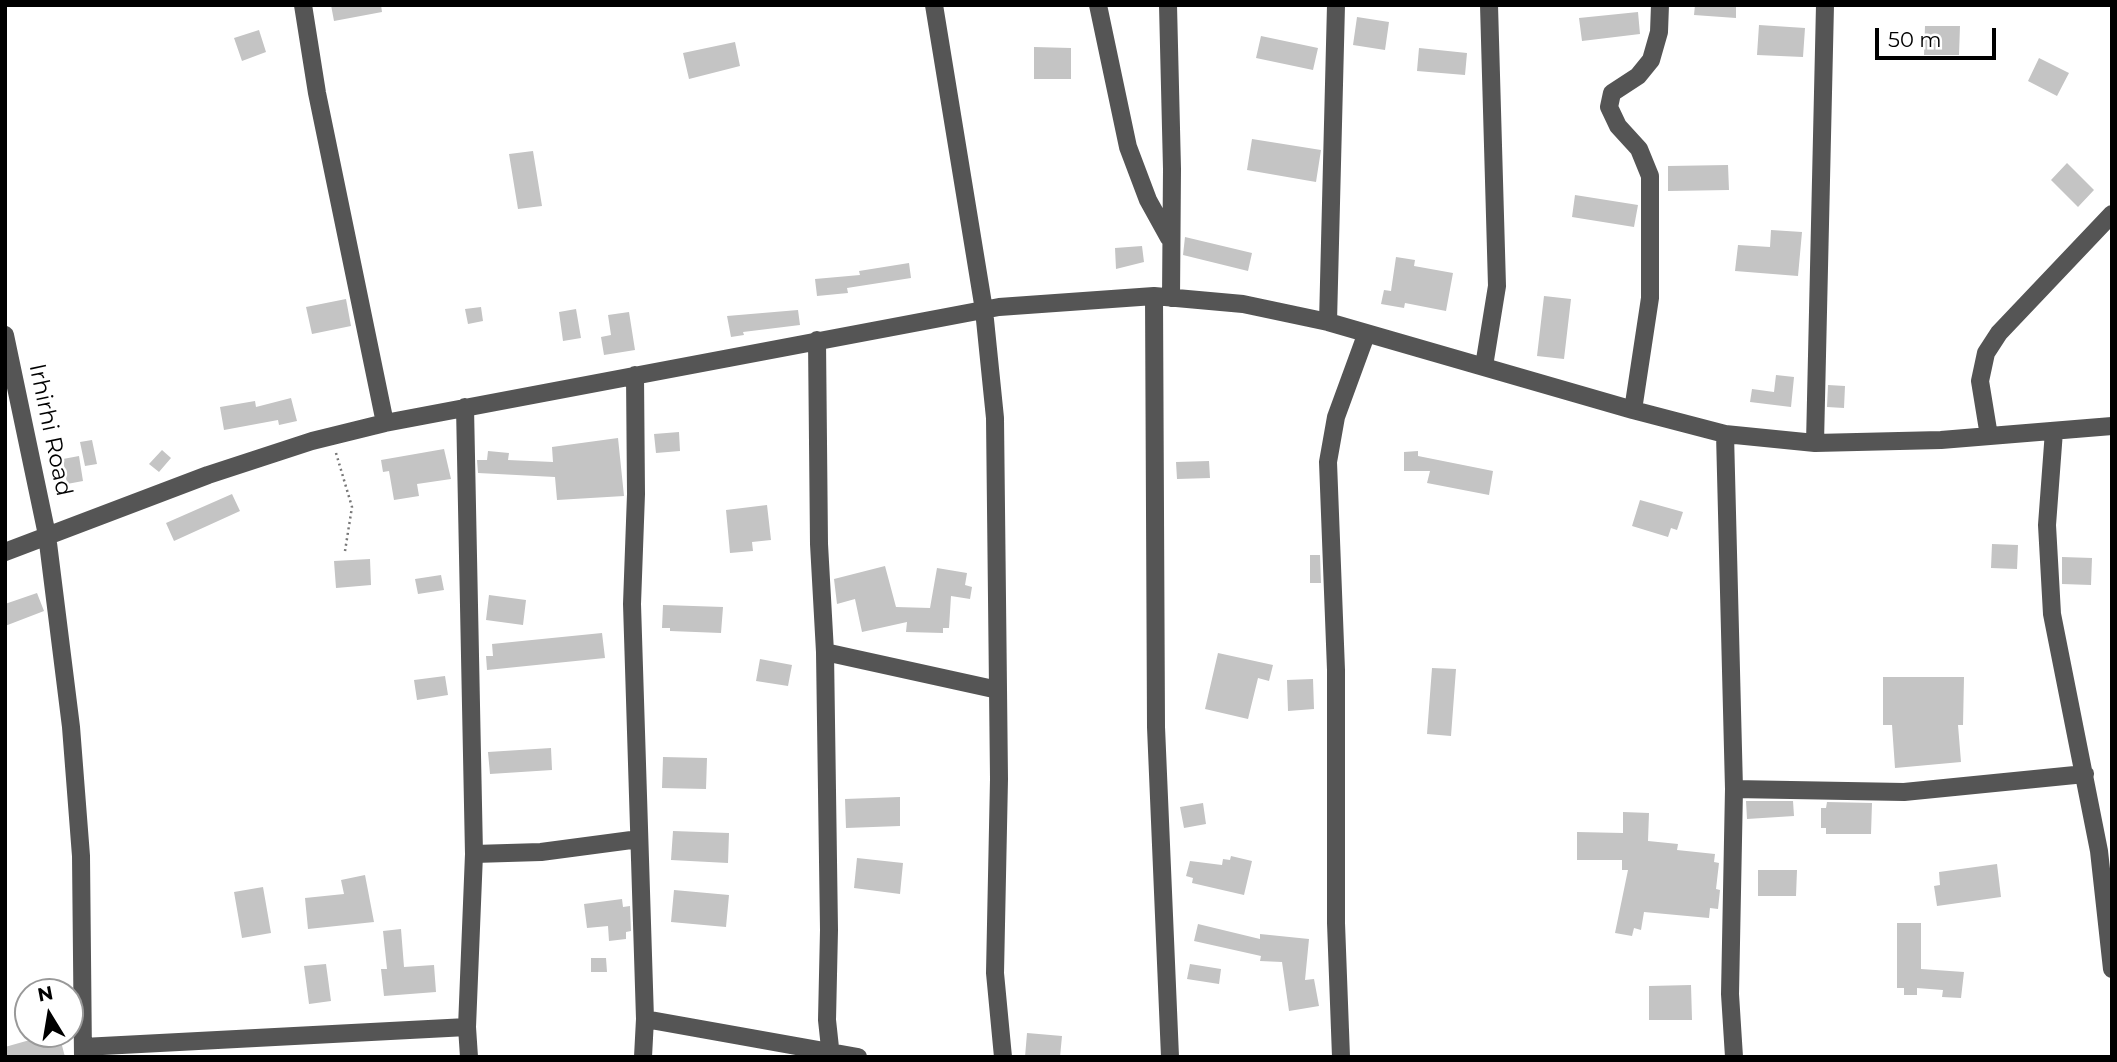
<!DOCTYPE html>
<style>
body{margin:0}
#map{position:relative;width:2117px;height:1062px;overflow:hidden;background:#fff;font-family:Montserrat,sans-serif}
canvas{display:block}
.frame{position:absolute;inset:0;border:7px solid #000;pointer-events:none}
.north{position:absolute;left:14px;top:978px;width:70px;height:70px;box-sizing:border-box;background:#fff;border:2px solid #999;border-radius:50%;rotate:349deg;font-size:19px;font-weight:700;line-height:28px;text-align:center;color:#000}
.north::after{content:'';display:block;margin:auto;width:24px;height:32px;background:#000;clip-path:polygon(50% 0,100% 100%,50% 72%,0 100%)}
.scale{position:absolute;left:1875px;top:28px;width:121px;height:32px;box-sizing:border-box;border:4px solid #000;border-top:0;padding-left:9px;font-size:21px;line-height:24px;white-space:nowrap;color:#000;-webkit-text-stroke:5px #fff;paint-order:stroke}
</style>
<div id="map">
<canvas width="2117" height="1062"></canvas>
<div class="frame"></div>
<div class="north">N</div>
<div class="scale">50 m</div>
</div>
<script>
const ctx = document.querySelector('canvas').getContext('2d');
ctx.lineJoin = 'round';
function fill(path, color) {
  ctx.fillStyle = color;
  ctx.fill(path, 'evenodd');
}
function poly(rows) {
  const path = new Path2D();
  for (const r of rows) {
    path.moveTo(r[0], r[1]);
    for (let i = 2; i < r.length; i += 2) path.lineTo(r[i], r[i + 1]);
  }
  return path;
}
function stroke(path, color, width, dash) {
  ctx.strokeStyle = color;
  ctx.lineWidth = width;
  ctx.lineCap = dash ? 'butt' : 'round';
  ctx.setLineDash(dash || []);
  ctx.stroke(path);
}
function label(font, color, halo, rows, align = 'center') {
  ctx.font = font + ' Montserrat,sans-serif';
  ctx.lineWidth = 5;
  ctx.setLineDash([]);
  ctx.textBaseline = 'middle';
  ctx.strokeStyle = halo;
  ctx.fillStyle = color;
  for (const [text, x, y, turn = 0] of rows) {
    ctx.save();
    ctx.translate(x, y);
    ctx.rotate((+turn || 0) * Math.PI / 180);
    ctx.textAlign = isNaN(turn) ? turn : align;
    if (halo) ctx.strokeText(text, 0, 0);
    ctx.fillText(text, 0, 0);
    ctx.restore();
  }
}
const building = poly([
 [331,5,381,5,382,12,334,21],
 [1695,5,1736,5,1736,18,1694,15],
 [1638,12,1640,34,1582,41,1579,18],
 [1357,17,1389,22,1385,50,1353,45],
 [1759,25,1805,28,1803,57,1757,55],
 [1925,26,1960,26,1959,55,1924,55],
 [259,30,266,52,242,61,234,38],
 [1261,36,1318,48,1313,70,1256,58],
 [735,42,740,66,689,79,683,53],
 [1034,47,1071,48,1071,79,1034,79],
 [1419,48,1467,53,1465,75,1417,71],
 [2039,58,2069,73,2057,96,2028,81],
 [1252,139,1321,150,1316,182,1247,170],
 [533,151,542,206,518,209,509,154],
 [2067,163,2094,190,2078,207,2051,180],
 [1728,165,1729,190,1668,191,1668,166],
 [1575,195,1638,205,1634,227,1572,217],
 [1771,230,1802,232,1798,276,1735,271,1738,245,1770,247],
 [1185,237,1252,253,1248,271,1183,255],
 [1142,246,1144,262,1116,269,1115,248],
 [1396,257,1415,260,1414,266,1453,273,1446,311,1405,303,1404,308,1381,304,1384,290,1391,291],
 [909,263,911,278,847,288,848,293,817,296,815,279,860,275,859,271],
 [1544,296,1571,299,1564,359,1537,356],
 [346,299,351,326,312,334,306,307],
 [481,307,483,321,468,324,465,309],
 [576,309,581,338,563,341,559,312],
 [798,310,800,325,743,332,744,335,731,337,727,316],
 [629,312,635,350,604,355,601,337,611,335,608,315],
 [1776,375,1794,377,1791,407,1750,402,1752,389,1774,392],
 [1828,385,1845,386,1844,408,1827,407],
 [291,398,297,421,279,425,278,420,224,430,220,407,255,401,256,407],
 [679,432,680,451,656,453,654,434],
 [618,438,624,496,557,500,555,477,478,473,477,460,487,460,488,451,509,453,508,460,553,462,552,447],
 [92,440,97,464,85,466,80,442],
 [444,449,451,479,417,484,419,496,394,500,389,471,383,472,381,460],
 [162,450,171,458,159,472,149,464],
 [1418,451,1418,456,1493,471,1489,495,1427,483,1430,471,1404,471,1404,452],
 [79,456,83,481,67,484,63,459],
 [1209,461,1210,478,1177,479,1176,462],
 [232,494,240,511,174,541,166,523],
 [1640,500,1683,512,1677,530,1671,528,1668,537,1632,526],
 [767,505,771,540,752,542,753,551,730,553,726,510],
 [1992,544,2018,545,2017,569,1991,568],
 [1310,555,1320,555,1321,583,1310,583],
 [2062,557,2092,558,2091,585,2062,584],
 [370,559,371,585,336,588,334,561],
 [885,566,896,607,930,608,937,568,967,573,965,585,972,587,970,599,951,596,949,628,943,628,943,633,906,632,907,622,862,632,855,599,837,604,834,579],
 [441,575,444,590,418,594,415,579],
 [37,593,44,611,5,626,5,604],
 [489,595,526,600,523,625,486,620],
 [663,605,723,607,721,633,670,631,670,628,662,628],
 [602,633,605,658,487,670,486,656,493,656,492,644],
 [1218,653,1273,665,1269,681,1258,678,1248,719,1205,709],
 [760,659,792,665,788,686,756,681],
 [1432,668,1456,669,1451,736,1427,734],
 [445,676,448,695,417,700,414,680],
 [1883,677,1964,677,1963,725,1958,725,1961,762,1895,768,1892,725,1883,725],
 [1313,679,1314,709,1288,711,1287,680],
 [551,748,552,770,490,774,488,752],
 [663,757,707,758,706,789,662,788],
 [900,797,900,826,846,828,845,799],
 [1746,801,1793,801,1794,816,1747,819],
 [1827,802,1872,803,1871,834,1826,834,1826,828,1821,828,1821,808,1826,808],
 [1203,803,1206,824,1184,828,1180,807],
 [1623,812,1649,813,1648,841,1678,844,1677,850,1715,854,1714,862,1719,863,1716,889,1720,890,1718,909,1710,908,1709,918,1644,912,1641,930,1634,928,1632,936,1615,933,1628,870,1622,870,1622,860,1577,860,1577,832,1623,833],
 [673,831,729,833,728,863,671,860],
 [1231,856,1252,861,1244,895,1192,883,1193,878,1186,876,1190,861,1222,865,1223,859,1230,860],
 [857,858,903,863,900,894,854,888],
 [1997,864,2001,897,1937,906,1934,886,1940,885,1939,872],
 [1758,870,1797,870,1796,896,1758,896],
 [365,875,374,922,308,929,305,898,344,894,341,880],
 [263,887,271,933,242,938,234,892],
 [674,890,729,895,726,927,671,922],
 [622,899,623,907,630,906,631,931,626,932,626,939,609,941,608,926,587,928,584,904],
 [1897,923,1921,923,1921,969,1964,972,1961,998,1942,997,1943,990,1917,988,1917,995,1904,995,1904,988,1897,988],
 [1198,924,1260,939,1260,934,1309,939,1305,980,1314,979,1319,1006,1289,1011,1282,962,1260,961,1261,956,1194,941],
 [401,929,404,967,434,965,436,992,384,996,381,969,387,969,383,931],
 [591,958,606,958,607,972,591,972],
 [326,964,331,1001,309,1004,304,966],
 [1190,964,1221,969,1219,984,1187,979],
 [1691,985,1692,1020,1649,1020,1649,986],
 [1027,1033,1062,1036,1060,1057,1025,1057],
 [51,1034,59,1034,65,1057,5,1057,5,1047]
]);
const path = poly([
 [336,453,352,507,345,551]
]);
const minor = poly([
 [303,5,317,93,385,423],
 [934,5,984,310,995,418,999,779,995,973,1003,1057],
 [1098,5,1128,147,1148,200,1169,238],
 [1168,5,1172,169,1171,298],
 [1154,296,1156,727,1170,1057],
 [1328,322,1336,5],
 [5,335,47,535,71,727,81,856,83,1057],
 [817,340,819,544,825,652,829,930,827,1020,831,1057],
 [1484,366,1497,286,1489,5],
 [635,375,636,494,632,604,645,1019,643,1057],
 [465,407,474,854,467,1027,469,1057],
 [1633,410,1650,298,1650,176,1639,149,1618,126,1609,107,1612,93,1638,76,1651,60,1659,32,1660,5],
 [2054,431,2047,525,2052,614,2099,851,2112,969],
 [1725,434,1734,789,1730,994,1734,1057],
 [1989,436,1980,381,1986,353,1999,333,2112,214],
 [1815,443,1825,5],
 [5,552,208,475,312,441,385,423,999,307,1154,296,1243,304,1328,322,1633,410,1725,434,1815,443,1941,440,2112,426],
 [825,652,998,690],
 [1734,789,1904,792,2085,774],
 [474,854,541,852,639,839],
 [645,1019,858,1057],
 [83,1047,467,1027],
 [1341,1057,1336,923,1336,670,1328,462,1336,417,1366,335]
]);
const streetNames = [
 ["Irhirhi Road",50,430,78]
];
fill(building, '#c4c4c4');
stroke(path, '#777', 2.5, [2, 3.5]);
stroke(minor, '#555', 18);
label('23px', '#000', '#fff', streetNames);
</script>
